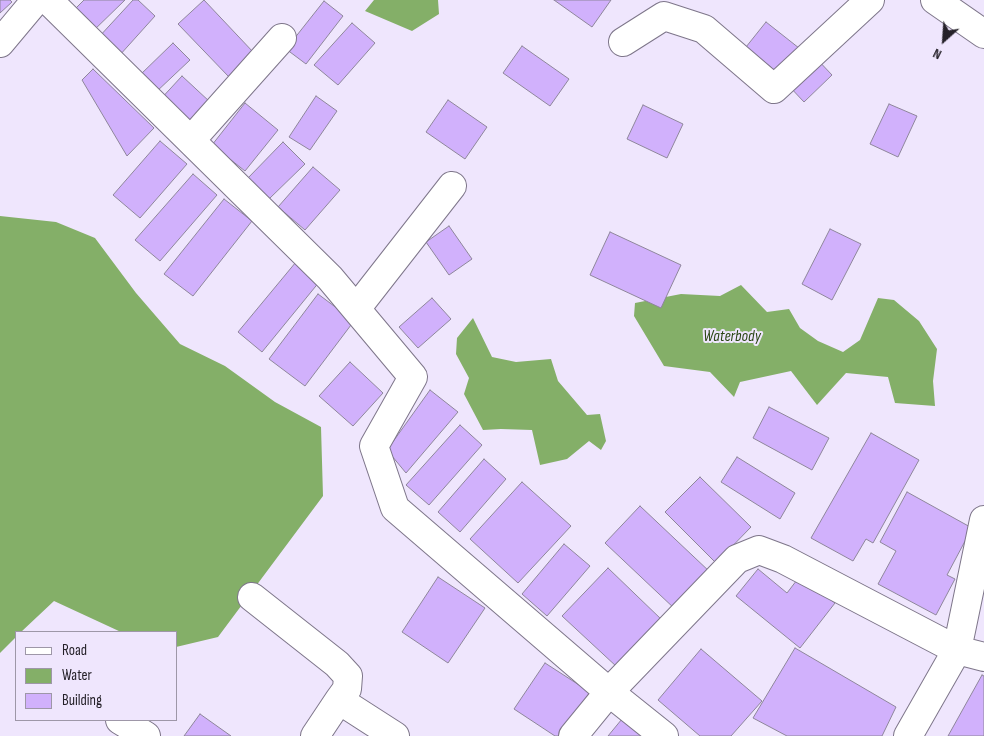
<!DOCTYPE html>
<style>
body{margin:0}
#map{position:relative;width:984px;height:736px;overflow:hidden;background:#efe6fd;font-family:"Sofia Sans Condensed",sans-serif}
canvas{display:block}
.legend{position:absolute;left:15px;top:631px;width:162px;height:90px;box-sizing:border-box;background:#efe6fd;border:1px solid #9e97a8;margin:0;padding:6px 9px;list-style:none;font-size:15px;color:#252129}
.legend li{display:flex;align-items:center;gap:10px;height:25px}
.legend b{width:25px;border:1px solid #9e97a8}
.north{position:absolute;left:919px;top:15px;width:50px;height:50px;-webkit-text-stroke:4px #efe6fd;paint-order:stroke;rotate:206deg;font-size:14px;font-weight:700;line-height:20px;text-align:center;color:#252129}
.north::after{content:'';display:block;margin:auto;width:18px;height:22px;background:#252129;clip-path:polygon(50% 0,100% 100%,50% 72%,0 100%)}
</style>
<div id="map">
<canvas width="984" height="736"></canvas>
<ul class="legend">
<li><b style="height:6px;background:#fff"></b>Road</li>
<li><b style="height:14px;background:#84af68"></b>Water</li>
<li><b style="height:14px;background:#d1b1fc"></b>Building</li>
</ul>
<div class="north">N</div>
</div>
<script>
const ctx = document.querySelector('canvas').getContext('2d');
ctx.lineJoin = 'round';
function fill(path, color) {
  ctx.fillStyle = color;
  ctx.fill(path, 'evenodd');
}
function poly(rows) {
  const path = new Path2D();
  for (const r of rows) {
    path.moveTo(r[0], r[1]);
    for (let i = 2; i < r.length; i += 2) path.lineTo(r[i], r[i + 1]);
  }
  return path;
}
function stroke(path, color, width, dash) {
  ctx.strokeStyle = color;
  ctx.lineWidth = width;
  ctx.lineCap = dash ? 'butt' : 'round';
  ctx.setLineDash(dash || []);
  ctx.stroke(path);
}
function label(font, color, halo, rows, align = 'center') {
  ctx.font = font + ' "Sofia Sans Condensed",sans-serif';
  ctx.lineWidth = 4;
  ctx.setLineDash([]);
  ctx.textBaseline = 'middle';
  ctx.strokeStyle = halo;
  ctx.fillStyle = color;
  for (const [text, x, y, turn = 0] of rows) {
    ctx.save();
    ctx.translate(x, y);
    ctx.rotate((+turn || 0) * Math.PI / 180);
    ctx.textAlign = isNaN(turn) ? turn : align;
    if (halo) ctx.strokeText(text, 0, 0);
    ctx.fillText(text, 0, 0);
    ctx.restore();
  }
}
const water = poly([
 [374,0,438,0,439,14,412,31,365,11],
 [0,216,56,222,95,238,136,293,180,344,225,366,275,402,321,427,323,496,218,637,176,647,176,632,121,632,54,601,21,632,16,632,16,637,0,653],
 [741,285,767,312,789,309,800,328,818,341,843,352,860,340,878,298,894,300,919,321,937,349,933,381,935,406,895,403,888,377,846,373,817,405,791,371,740,382,734,397,710,372,664,366,634,316,635,303,681,294,720,296],
 [473,318,492,357,516,362,551,359,558,381,587,415,600,414,606,441,601,450,589,441,567,459,540,465,532,430,501,429,483,430,464,394,469,378,456,354,457,338]
]);
const building = poly([
 [0,0,10,0,12,2,0,13,0,0],
 [84,0,125,0,90,34,71,13,84,0],
 [133,0,138,0,155,16,119,56,98,38,133,0],
 [204,0,254,53,229,77,178,24,204,0],
 [554,0,611,0,592,27,554,0],
 [324,1,343,16,306,64,286,49,324,1],
 [766,22,804,52,783,77,746,47,766,22],
 [352,23,375,43,338,85,314,65,352,23],
 [173,43,190,60,155,93,139,76,173,43],
 [522,46,569,79,550,106,503,73,522,46],
 [815,57,832,75,804,102,788,85,815,57],
 [93,69,154,128,127,156,82,80,93,69],
 [182,76,210,102,186,128,158,102,182,76],
 [316,96,337,111,310,150,289,137,316,96],
 [448,100,487,127,465,159,426,132,448,100],
 [245,103,278,130,245,171,212,145,245,103],
 [889,104,917,116,898,157,870,144,889,104],
 [643,105,683,124,667,158,627,139,643,105],
 [160,141,187,164,140,218,113,195,160,141],
 [283,142,305,164,269,199,247,179,283,142],
 [313,167,340,190,305,230,278,207,313,167],
 [193,174,217,195,160,261,135,240,193,174],
 [224,199,252,221,193,296,164,274,224,199],
 [449,226,472,259,449,275,426,242,449,226],
 [830,229,861,244,832,300,802,284,830,229],
 [610,232,681,265,661,308,590,275,610,232],
 [296,262,320,281,262,352,238,332,296,262],
 [318,294,354,321,305,386,269,359,318,294],
 [432,298,451,319,418,348,399,327,432,298],
 [350,362,383,393,353,426,319,396,350,362],
 [430,390,458,412,406,473,387,450,430,390],
 [769,407,829,438,812,470,753,438,769,407],
 [460,425,482,445,429,505,406,485,460,425],
 [871,433,919,460,873,543,866,539,853,561,811,538,871,433],
 [737,457,795,493,780,519,721,482,737,457],
 [484,459,506,479,460,532,438,512,484,459],
 [700,477,751,527,716,563,665,512,700,477],
 [522,482,571,526,518,583,470,539,522,482],
 [907,492,972,528,947,575,955,579,936,615,878,584,896,551,880,542,907,492],
 [640,506,711,573,676,610,605,543,640,506],
 [564,544,590,566,547,616,522,594,564,544],
 [608,568,662,620,617,667,562,616,608,568],
 [758,569,787,593,800,576,835,603,800,648,736,596,758,569],
 [438,577,485,608,448,663,402,632,438,577],
 [795,648,896,707,882,736,787,736,753,718,795,648],
 [701,649,762,701,731,736,700,736,658,700,701,649],
 [545,663,590,692,561,736,555,736,514,709,545,663],
 [982,675,984,676,984,736,948,736,982,675],
 [200,714,231,736,184,736,200,714],
 [622,719,642,736,608,736,622,719]
]);
const minor = poly([
 [48,0,330,278,413,377,374,446,395,508,609,692,664,736],
 [935,0,984,34],
 [623,42,664,16,704,29,774,89,870,0],
 [0,43,36,0],
 [191,140,282,38],
 [356,309,452,186],
 [984,520,957,650,984,657],
 [252,597,337,664,348,676,347,689,339,700],
 [120,720,146,736],
 [315,736,339,700,395,736],
 [573,736,609,692,737,559,759,550,783,559,957,650,908,736]
]);
const waterNames = [
 ["Waterbody",732,337]
];
fill(water, '#84af68');
fill(building, '#d1b1fc');
stroke(building, '#8e869b', 1);
stroke(minor, '#7e768a', 30);
stroke(minor, '#fff', 28);
label('italic 16px', '#2a4614', '#efe6fd', waterNames);
</script>
